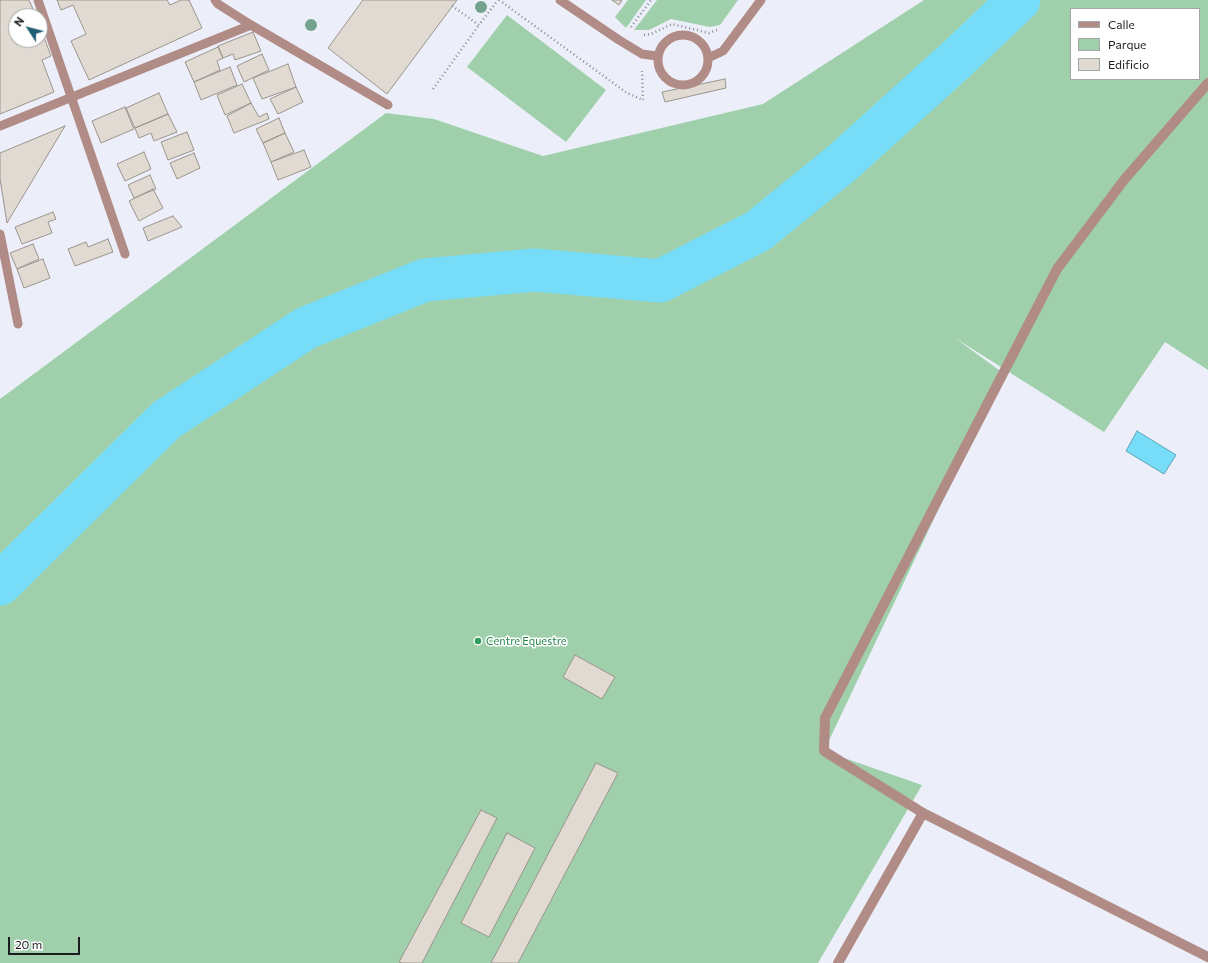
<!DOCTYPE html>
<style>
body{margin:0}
#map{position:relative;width:1208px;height:963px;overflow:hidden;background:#eceff9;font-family:Commissioner,sans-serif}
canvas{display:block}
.legend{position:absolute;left:1070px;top:8px;width:130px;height:72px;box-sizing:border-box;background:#fff;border:1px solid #a4a5a6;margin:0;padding:5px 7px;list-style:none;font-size:12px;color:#1c1d20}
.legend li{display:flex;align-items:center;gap:8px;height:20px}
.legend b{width:20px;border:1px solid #a4a5a6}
.north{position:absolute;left:8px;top:8px;width:40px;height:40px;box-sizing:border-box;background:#fff;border:1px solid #a4a5a6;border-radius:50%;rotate:306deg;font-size:11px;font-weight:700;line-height:16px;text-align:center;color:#1c1d20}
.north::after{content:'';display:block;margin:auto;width:14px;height:18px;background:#1f5e74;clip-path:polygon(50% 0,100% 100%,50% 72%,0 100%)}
.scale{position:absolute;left:8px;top:937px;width:72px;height:18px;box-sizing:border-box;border:2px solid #1c1d20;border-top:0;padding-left:5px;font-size:12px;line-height:14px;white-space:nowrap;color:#1c1d20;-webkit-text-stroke:3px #fff;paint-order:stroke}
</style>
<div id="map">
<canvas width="1208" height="963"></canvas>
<ul class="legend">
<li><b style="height:5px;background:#b18c87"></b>Calle</li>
<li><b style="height:11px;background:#9fd0ab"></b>Parque</li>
<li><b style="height:11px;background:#e0dad2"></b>Edificio</li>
</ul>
<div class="north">N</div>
<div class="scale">20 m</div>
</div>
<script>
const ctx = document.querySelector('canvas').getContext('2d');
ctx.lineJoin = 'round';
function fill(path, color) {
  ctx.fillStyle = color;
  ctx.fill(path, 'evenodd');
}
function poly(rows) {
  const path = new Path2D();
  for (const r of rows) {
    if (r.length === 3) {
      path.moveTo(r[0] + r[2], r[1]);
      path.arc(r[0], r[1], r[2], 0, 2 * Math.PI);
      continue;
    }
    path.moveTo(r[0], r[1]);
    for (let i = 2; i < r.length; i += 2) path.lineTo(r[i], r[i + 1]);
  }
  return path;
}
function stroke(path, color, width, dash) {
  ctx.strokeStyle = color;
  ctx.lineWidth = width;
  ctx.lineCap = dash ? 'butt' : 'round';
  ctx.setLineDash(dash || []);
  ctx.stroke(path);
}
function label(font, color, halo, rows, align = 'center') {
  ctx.font = font + ' Commissioner,sans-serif';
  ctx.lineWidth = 3;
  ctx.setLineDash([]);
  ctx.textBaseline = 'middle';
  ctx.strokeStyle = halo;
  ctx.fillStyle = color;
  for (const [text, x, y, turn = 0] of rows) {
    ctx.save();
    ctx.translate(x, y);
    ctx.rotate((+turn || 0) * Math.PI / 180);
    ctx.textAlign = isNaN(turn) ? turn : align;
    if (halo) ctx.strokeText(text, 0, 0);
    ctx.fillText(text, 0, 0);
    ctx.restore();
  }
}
const green = poly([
 [628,0,646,0,626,28,615,17],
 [657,0,738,0,720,25,710,27,671,19,649,30,634,30],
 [924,0,1208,0,1208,370,1165,342,1104,432,955,338,1003,373,824,751,922,785,818,963,0,963,0,399,386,113,434,119,543,156,763,104],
 [1071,9,1199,9,1199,79,1071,79],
 [507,15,606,90,566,142,467,67]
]);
const water = poly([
 [1137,431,1176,455,1164,474,1126,451,1137,431]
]);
const river = poly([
 [0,584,166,420,306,328,425,280,535,270,660,281,758,231,843,162,958,58,1019,0]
]);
const building = poly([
 [0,0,29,0,36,16,16,16,16,40,40,40,40,27,51,56,42,60,54,92,0,114,0,0],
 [57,0,167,0,170,5,181,0,189,0,202,28,89,80,71,41,86,34,73,5,61,10,57,0],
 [363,0,457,0,387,94,328,48,363,0],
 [612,0,622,0,619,5,612,0],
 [253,32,261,51,235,60,233,54,223,58,218,46,253,32],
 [218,47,223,58,217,61,220,70,194,82,185,62,218,47],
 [262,54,269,70,244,82,237,66,262,54],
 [288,64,296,87,262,99,253,78,288,64],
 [230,67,237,85,201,100,194,82,230,67],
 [725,79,726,88,665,102,662,92,725,79],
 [242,84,251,103,225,115,217,95,242,84],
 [296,87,303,102,278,114,270,99,296,87],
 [159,93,168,114,135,128,126,108,159,93],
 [251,103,259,117,267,113,269,119,234,133,227,116,251,103],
 [125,107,134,129,101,143,92,121,125,107],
 [168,114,177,132,154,141,151,133,139,138,135,128,168,114],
 [279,118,285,133,263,143,256,129,279,118],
 [65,126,7,223,0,179,0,153,65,126],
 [187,132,194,150,168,160,161,142,187,132],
 [285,133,294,152,271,162,263,143,285,133],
 [304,150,311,167,278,180,271,162,304,150],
 [144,152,151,169,125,181,117,164,144,152],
 [194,153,200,168,177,179,170,163,194,153],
 [150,175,156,189,134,198,128,185,150,175],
 [153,189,163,208,139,221,129,201,153,189],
 [53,212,56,219,48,222,52,233,22,244,15,227,53,212],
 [173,216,182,227,148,241,143,228,173,216],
 [108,239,113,252,75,266,68,249,86,242,88,247,108,239],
 [33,244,39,259,17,269,10,253,33,244],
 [43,259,50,278,24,288,17,269,43,259],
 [575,655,615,677,602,699,563,677,575,655],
 [596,763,618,773,518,963,491,963,596,763],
 [481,810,497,818,422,963,402,963,399,962,481,810],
 [507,833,535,848,489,937,461,923,507,833]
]);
const path = poly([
 [499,0,627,93,643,100,642,71],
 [452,6,479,25,498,0],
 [631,27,651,0],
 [644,35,651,34,672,24,709,33,717,30],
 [433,89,479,25]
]);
const lane = poly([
 [38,0,125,254],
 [215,0,218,4,251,25,388,105],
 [560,0,619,40,642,54,657,56],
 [683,60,25],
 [708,58,723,51,761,0],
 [0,126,251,25],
 [0,234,18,324]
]);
const street = poly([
 [1208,83,1124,180,1057,269,825,718,824,751,923,813,1208,957],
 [838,963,923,813]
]);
const trees = [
 [481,7],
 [311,25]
];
const markers = [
 [478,641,4,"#2e9e5b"]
];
const leisureNames = [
 ["Centre Equestre",486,641]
];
fill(green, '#9fd0ab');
fill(water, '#77dcf7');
stroke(water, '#5ca3b6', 1);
stroke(river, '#77dcf7', 43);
fill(building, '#e0dad2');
stroke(building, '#9a948c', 1);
stroke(path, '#898b92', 2.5, [1, 3]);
stroke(lane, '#b18c87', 9);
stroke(street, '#b18c87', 10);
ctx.fillStyle = '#75a28d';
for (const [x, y] of trees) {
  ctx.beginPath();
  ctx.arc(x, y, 6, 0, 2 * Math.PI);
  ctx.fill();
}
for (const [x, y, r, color] of markers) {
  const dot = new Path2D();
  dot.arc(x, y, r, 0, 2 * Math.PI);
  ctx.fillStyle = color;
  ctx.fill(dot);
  stroke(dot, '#fff', 1.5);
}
label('11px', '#27864d', '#fff', leisureNames, 'left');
</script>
